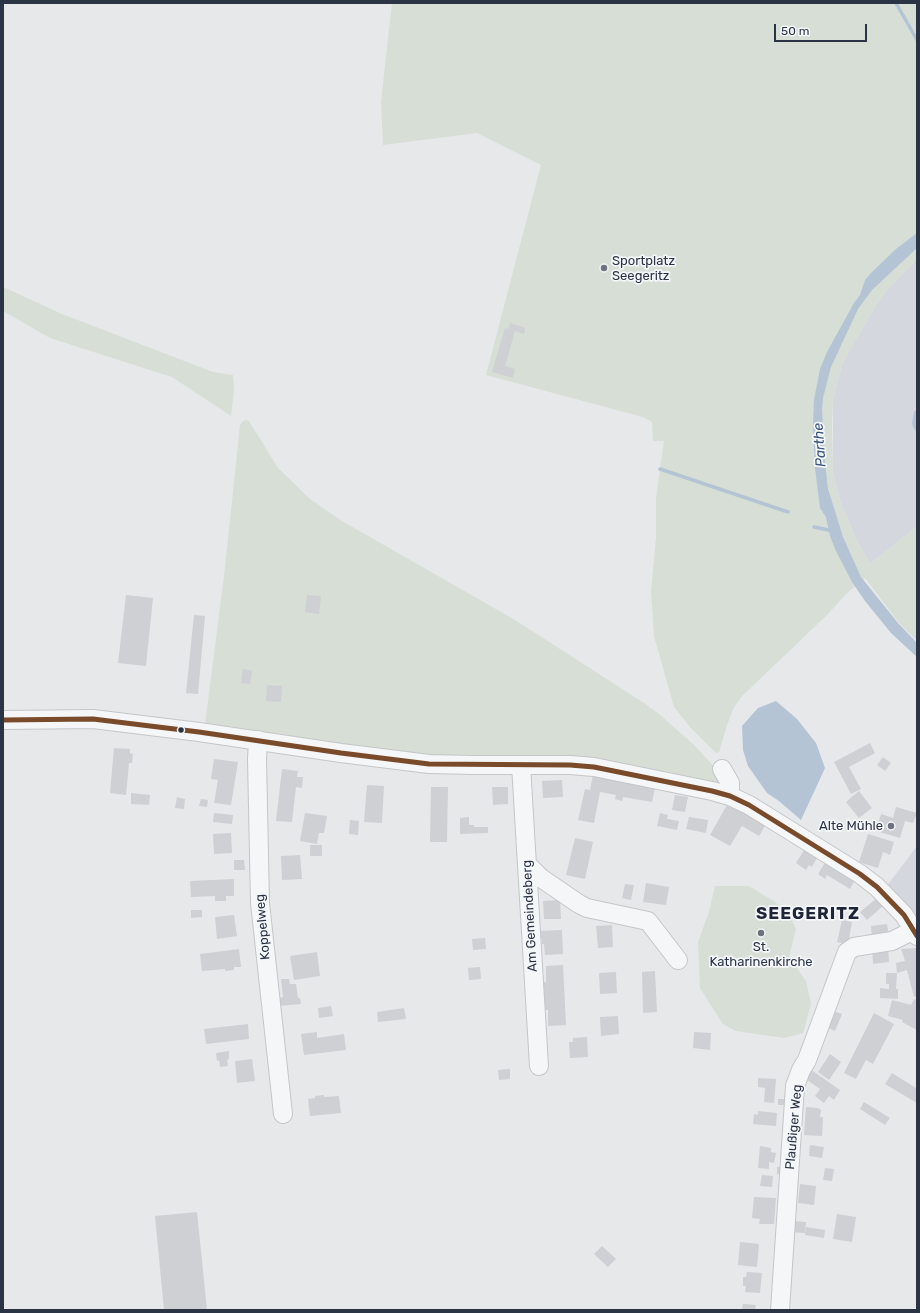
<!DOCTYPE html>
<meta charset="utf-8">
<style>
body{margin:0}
#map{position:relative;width:920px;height:1313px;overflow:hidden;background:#e6e8ea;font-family:Rubik,sans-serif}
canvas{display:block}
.frame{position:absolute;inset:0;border:4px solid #2b3445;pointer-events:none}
.scale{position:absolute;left:774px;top:24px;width:93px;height:18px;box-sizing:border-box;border:2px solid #2b3445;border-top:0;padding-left:5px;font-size:12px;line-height:14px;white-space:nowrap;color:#2b3445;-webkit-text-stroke:3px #f4f6f9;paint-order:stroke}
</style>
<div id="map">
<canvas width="920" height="1313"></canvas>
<div class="frame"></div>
<div class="scale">50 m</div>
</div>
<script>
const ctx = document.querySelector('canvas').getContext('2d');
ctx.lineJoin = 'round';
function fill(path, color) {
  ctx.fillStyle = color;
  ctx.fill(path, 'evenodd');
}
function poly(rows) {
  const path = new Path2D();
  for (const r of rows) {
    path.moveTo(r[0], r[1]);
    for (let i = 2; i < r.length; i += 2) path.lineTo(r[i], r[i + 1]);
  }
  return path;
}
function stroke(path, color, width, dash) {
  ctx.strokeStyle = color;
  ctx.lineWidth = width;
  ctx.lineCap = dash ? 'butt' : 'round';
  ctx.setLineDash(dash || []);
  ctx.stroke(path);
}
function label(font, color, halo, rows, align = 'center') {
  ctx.font = font + ' Rubik,sans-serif';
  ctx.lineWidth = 3.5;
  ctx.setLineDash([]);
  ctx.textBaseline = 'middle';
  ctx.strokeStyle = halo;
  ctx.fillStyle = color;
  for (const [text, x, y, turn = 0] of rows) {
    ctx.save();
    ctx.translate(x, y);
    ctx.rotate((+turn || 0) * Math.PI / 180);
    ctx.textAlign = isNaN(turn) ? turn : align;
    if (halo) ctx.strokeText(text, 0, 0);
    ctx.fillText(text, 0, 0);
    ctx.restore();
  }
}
const built = poly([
 [917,259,917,526,870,564,857,541,840,501,833,471,833,400,842,364,855,341,875,307,888,289],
 [917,846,917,922,886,887]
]);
const green = poly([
 [392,3,917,3,917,259,888,289,875,307,842,364,833,400,832,427,833,471,840,501,857,541,870,564,917,526,917,641,900,624,865,578,847,593,828,614,741,697,733,709,727,725,719,752,716,753,690,727,674,707,654,636,651,592,656,538,656,499,664,441,653,441,652,422,643,417,486,375,541,165,477,133,383,145,381,102],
 [3,287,62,314,213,372,233,375,234,389,231,416,172,377,50,338,3,311],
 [246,420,249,421,278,468,310,499,342,521,515,620,644,703,659,714,694,745,718,771,720,782,717,784,438,759,205,725,225,568,240,425,243,421],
 [715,886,749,886,775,902,789,914,796,929,789,957,806,981,811,1004,803,1033,784,1038,736,1031,723,1024,700,988,698,942,709,912]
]);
const water = poly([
 [917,233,917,248,872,290,858,309,831,367,823,398,822,409,824,453,828,489,843,537,861,577,898,623,917,643,917,657,891,633,865,601,852,582,836,551,830,536,826,517,820,508,815,468,813,425,814,400,820,369,827,352,838,332,854,303,860,295,865,280,871,273,896,249],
 [917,409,917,433,913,427,912,423,914,412],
 [776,701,797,719,816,743,825,768,801,820,779,801,767,793,748,766,743,750,742,726,758,708]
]);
const stream = poly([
 [896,3,917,40],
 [660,469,788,512],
 [814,527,833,531]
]);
const building = poly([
 [510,323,525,328,524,334,515,331,505,366,515,369,513,378,492,372,505,328,509,329],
 [126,595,153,598,146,666,118,663],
 [307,595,321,596,319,614,305,612],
 [194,615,205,616,198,694,186,693],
 [243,669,252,671,250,684,241,683],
 [267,685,282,686,281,702,266,701],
 [870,743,875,753,849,767,861,789,851,794,834,762],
 [114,748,130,749,130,753,133,754,132,763,129,763,126,795,110,793],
 [883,757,891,763,885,771,877,765],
 [214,759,238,762,231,805,214,803,218,780,211,779],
 [282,769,298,771,297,777,303,777,302,788,296,787,292,822,276,821],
 [593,775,655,788,652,802,623,797,622,801,615,799,616,795,600,792,594,823,578,820,585,789,590,790],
 [562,780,563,797,543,798,542,781],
 [367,785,384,786,382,823,364,822],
 [431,787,448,787,447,842,430,842],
 [492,787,508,787,508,804,493,805],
 [859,791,872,808,859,818,846,802],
 [131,793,150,795,149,805,131,804],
 [675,795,688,797,685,812,672,810],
 [177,797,185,799,184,809,175,808],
 [201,799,208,800,207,807,199,806],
 [728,803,766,824,759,836,742,826,730,846,710,835],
 [896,807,917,813,913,823,905,821,900,838,876,831,881,814,893,818],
 [214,813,233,815,232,824,213,822],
 [305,813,327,816,324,833,319,833,317,844,300,841],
 [660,813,668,815,667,819,679,821,677,830,657,826],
 [469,817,469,825,474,825,474,827,488,827,488,833,460,834,460,818],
 [689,817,708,820,706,833,686,829],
 [350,820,359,821,358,835,349,834],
 [231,833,232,853,214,854,213,834],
 [868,834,894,842,890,855,883,852,878,868,859,862],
 [575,838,593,842,585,879,566,875],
 [310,845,322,845,322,856,310,856],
 [806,847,818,856,812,867,809,865,806,870,796,863],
 [300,855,302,879,282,880,281,856],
 [234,860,244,860,245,870,234,870],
 [826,861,855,880,850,889,827,875,825,879,818,874],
 [234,879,234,896,226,896,226,901,215,901,215,896,191,897,190,881],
 [646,883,669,887,666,905,643,902],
 [625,884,634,885,631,900,622,898],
 [877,898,884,905,867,920,860,912],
 [560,900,561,919,544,919,543,901],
 [191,910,202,910,202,917,191,918],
 [234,915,237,936,217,939,215,917],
 [842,920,852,922,848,944,837,942],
 [887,924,889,936,872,938,871,926],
 [612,925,613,947,598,948,596,926],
 [562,930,563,954,545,955,544,944,542,944,542,939,540,939,539,931],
 [485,938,486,949,473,950,472,939],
 [888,947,889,962,873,964,872,948],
 [917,948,917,996,914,997,907,970,897,973,896,963,905,961,901,949],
 [239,949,241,967,234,967,234,970,225,971,225,969,202,971,200,954],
 [317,952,320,976,294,980,290,956],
 [563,965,566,1025,548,1026,548,1010,543,1010,543,1001,545,1001,542,982,546,982,546,966],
 [480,967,481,979,469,980,468,968],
 [655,971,657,1012,643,1013,642,972],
 [616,972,617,993,600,994,599,973],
 [886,973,897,973,896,989,898,989,898,999,880,998,880,988,889,989,889,984,886,984],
 [281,979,289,979,290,984,296,984,298,998,300,998,301,1004,279,1006,279,998,283,997],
 [914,999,917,1000,917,1030,902,1022,903,1020,888,1016,892,1000,911,1005],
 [331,1006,333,1016,319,1018,318,1008],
 [404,1008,406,1019,378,1022,377,1012],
 [833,1011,842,1014,835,1031,826,1027],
 [874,1013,894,1024,873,1064,866,1060,856,1079,844,1073],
 [618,1016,619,1034,601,1036,600,1017],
 [248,1024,249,1039,206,1044,204,1029],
 [317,1032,317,1038,344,1034,346,1050,304,1055,301,1034],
 [694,1032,711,1033,710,1050,693,1048],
 [587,1037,588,1057,570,1058,569,1042,573,1042,573,1038],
 [229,1051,229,1059,227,1060,228,1066,220,1067,219,1060,217,1061,216,1053],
 [830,1054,841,1062,829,1080,818,1072],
 [252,1059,255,1081,237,1083,235,1061],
 [510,1069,510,1079,499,1080,498,1070],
 [810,1069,840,1090,834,1100,829,1096,824,1103,815,1096,820,1089,804,1078],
 [892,1073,916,1088,917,1085,917,1103,885,1084],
 [758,1078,776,1079,774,1103,764,1102,765,1088,758,1087],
 [324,1095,324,1097,339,1096,341,1113,310,1116,308,1099,315,1098,315,1096],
 [778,1099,792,1099,792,1105,778,1105],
 [864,1102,890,1118,885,1125,860,1109],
 [806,1107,818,1108,821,1110,820,1117,823,1117,822,1136,804,1135],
 [758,1111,777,1113,776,1126,753,1124,754,1114,758,1115],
 [810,1145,824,1147,822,1158,809,1156],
 [760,1146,771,1148,771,1152,776,1153,774,1163,769,1162,769,1169,758,1168],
 [777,1167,788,1168,788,1175,777,1174],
 [825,1168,834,1169,832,1181,823,1180],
 [762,1175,773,1176,772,1187,760,1186],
 [800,1184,816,1186,814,1205,798,1203],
 [754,1197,776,1198,774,1224,759,1224,760,1219,752,1218],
 [197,1212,207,1310,164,1310,155,1216],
 [837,1214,856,1217,852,1242,833,1239],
 [792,1221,806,1222,805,1233,791,1232],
 [806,1227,825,1230,824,1238,805,1235],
 [740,1242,759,1244,757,1267,738,1265],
 [602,1246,616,1259,608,1267,594,1254],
 [747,1272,762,1273,760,1293,745,1292,746,1286,743,1286,743,1277,746,1277],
 [743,1304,756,1305,755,1310,742,1310]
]);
const minor = poly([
 [3,720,93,719,199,732,341,753,429,764,473,765,570,765,594,767,712,791,730,796,749,805,860,874,877,887,904,915,917,936],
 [258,740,257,759,260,903,283,1114],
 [521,765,539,1066],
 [722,769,730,783,730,796],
 [527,864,541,878,579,904,587,908,648,921,678,960],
 [780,1310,795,1086,801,1070,807,1060,847,952,854,947,892,941,914,930]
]);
const bus1 = poly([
 [3,720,93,719,199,732,341,753,429,764,570,765,594,767,712,791,730,796,749,805,860,874,877,887,904,915,917,936]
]);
const markers = [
 [604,268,4,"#6c737f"],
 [181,730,3.5,"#2b3445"],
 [891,826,4,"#6c737f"],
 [761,933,4,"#6c737f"]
];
const poiNames = [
 ["Sportplatz",612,261],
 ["Seegeritz",612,276],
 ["Alte Mühle",883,826,"right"],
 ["St.",761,947,"center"],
 ["Katharinenkirche",761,962,"center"]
];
const streetNames = [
 ["Am Gemeindeberg",530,916,-93],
 ["Koppelweg",263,927,-95],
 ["Plaußiger Weg",794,1127,-85]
];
const waterNames = [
 ["Parthe",820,445,-94]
];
const districtNames = [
 ["SEEGERITZ",808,914]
];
fill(built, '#d4d7dd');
fill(green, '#d6ded6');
fill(water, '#b4c4d5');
stroke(stream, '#b4c4d5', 3.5);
fill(building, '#ced0d3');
stroke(minor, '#c4c6c8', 20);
stroke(minor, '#f5f6f7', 18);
stroke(bus1, '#7a4b2a', 5);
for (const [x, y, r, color] of markers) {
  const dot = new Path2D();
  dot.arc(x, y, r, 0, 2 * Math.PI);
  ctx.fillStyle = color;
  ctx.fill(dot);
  stroke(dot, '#f4f6f9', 1.5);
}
label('13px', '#2b3445', '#f4f6f9', poiNames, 'left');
label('13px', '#2b3445', '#f4f6f9', streetNames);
label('italic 14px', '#34527a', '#f4f6f9', waterNames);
ctx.letterSpacing = '1px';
label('bold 17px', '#1d2536', '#f4f6f9', districtNames);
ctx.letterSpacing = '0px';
</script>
